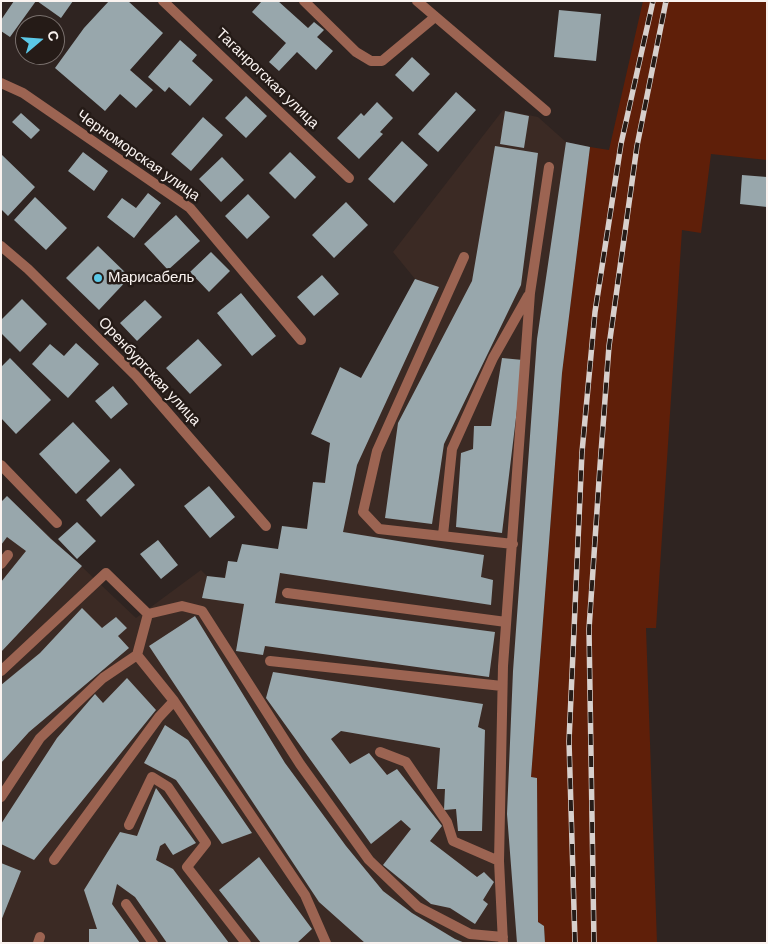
<!DOCTYPE html>
<meta charset="utf-8">
<style>
body{margin:0}
#map{position:relative;width:768px;height:944px;overflow:hidden;background:#2f2421;font-family:"DM Sans",sans-serif}
canvas{display:block}
.frame{position:absolute;inset:0;border:2px solid #faf3f0;pointer-events:none}
.north{position:absolute;left:15px;top:15px;width:50px;height:50px;box-sizing:border-box;background:#251b17;border:1px solid #7a716e;border-radius:50%;rotate:72deg;font-size:14px;font-weight:700;line-height:20px;text-align:center;color:#faf3f0}
.north::after{content:'';display:block;margin:auto;width:18px;height:22px;background:#5bc8e7;clip-path:polygon(50% 0,100% 100%,50% 72%,0 100%)}
</style>
<div id="map">
<canvas width="768" height="944"></canvas>
<div class="frame"></div>
<div class="north">С</div>
</div>
<script>
const ctx = document.querySelector('canvas').getContext('2d');
ctx.lineJoin = 'round';
function fill(path, color) {
  ctx.fillStyle = color;
  ctx.fill(path, 'evenodd');
}
function poly(rows) {
  const path = new Path2D();
  for (const r of rows) {
    path.moveTo(r[0], r[1]);
    for (let i = 2; i < r.length; i += 2) path.lineTo(r[i], r[i + 1]);
  }
  return path;
}
function stroke(path, color, width, dash) {
  ctx.strokeStyle = color;
  ctx.lineWidth = width;
  ctx.lineCap = dash ? 'butt' : 'round';
  ctx.setLineDash(dash || []);
  ctx.stroke(path);
}
function label(font, color, halo, rows, align = 'center') {
  ctx.font = font + ' "DM Sans",sans-serif';
  ctx.lineWidth = 5;
  ctx.setLineDash([]);
  ctx.textBaseline = 'middle';
  ctx.strokeStyle = halo;
  ctx.fillStyle = color;
  for (const [text, x, y, turn = 0] of rows) {
    ctx.save();
    ctx.translate(x, y);
    ctx.rotate((+turn || 0) * Math.PI / 180);
    ctx.textAlign = isNaN(turn) ? turn : align;
    if (halo) ctx.strokeText(text, 0, 0);
    ctx.fillText(text, 0, 0);
    ctx.restore();
  }
}
const built = poly([
 [503,110,538,117,566,142,590,147,562,373,531,777,537,778,538,922,544,926,545,943,1,943,1,502,7,496,136,618,201,570,207,576,224,578,228,561,237,562,278,549,282,526,307,528,313,482,325,482,330,443,311,434,340,367,361,378,415,279,393,252]
]);
const green = poly([
 [643,1,767,1,767,160,711,154,701,233,682,230,656,628,646,628,657,943,545,943,544,926,538,922,537,778,531,777,562,373,590,147,609,150]
]);
const building = poly([
 [14,1,36,1,10,37,1,31,1,20],
 [37,1,73,1,61,18],
 [109,1,128,1,163,33,130,70,153,90,136,108,120,94,105,111,55,68,84,28],
 [262,1,278,1,308,28,314,22,324,30,317,37,333,51,316,70,297,52,279,71,269,62,286,43,252,12],
 [559,10,601,14,596,61,554,57],
 [180,40,197,55,192,61,213,80,190,106,169,87,165,92,148,77],
 [412,57,430,74,413,92,395,75],
 [456,92,476,110,438,152,418,134],
 [246,96,267,116,246,138,225,118],
 [377,102,393,118,380,132,383,134,359,159,337,138,361,113,364,116],
 [505,111,529,116,524,148,500,144],
 [21,113,40,130,31,139,12,122],
 [203,117,223,135,191,171,171,154],
 [402,141,428,165,394,203,368,179],
 [566,142,590,147,562,373,531,777,537,778,538,922,544,926,545,943,517,943,507,814,513,671,537,339],
 [495,146,538,153,521,285,444,444,432,524,385,518,398,423,472,281],
 [83,152,108,171,94,191,68,171],
 [290,152,316,177,295,199,269,173],
 [1,154,35,187,8,216,1,209],
 [222,157,244,180,221,202,199,179],
 [742,175,767,177,767,207,740,204],
 [148,193,161,203,134,238,107,217,122,198,136,208],
 [248,194,270,217,247,239,225,216],
 [35,197,67,228,46,250,14,220],
 [346,202,368,225,334,258,312,235],
 [176,215,200,241,168,270,144,244],
 [98,246,130,277,99,310,66,278],
 [211,252,230,271,209,292,190,272],
 [322,275,339,294,314,316,297,297],
 [415,279,439,287,357,465,343,532,484,555,481,577,493,580,491,605,280,573,275,603,495,632,489,677,265,646,263,655,236,651,244,604,202,598,207,576,225,578,228,561,237,562,242,544,278,549,282,526,307,529,313,482,325,483,330,443,311,434,340,367,361,378],
 [241,293,276,336,252,356,217,313],
 [22,299,47,324,20,352,1,333,1,320],
 [145,300,162,317,137,341,120,323],
 [198,339,222,365,190,394,166,368],
 [76,343,99,364,68,398,32,364,50,344,64,356],
 [10,358,51,400,16,434,1,418,1,367],
 [502,358,523,360,502,533,456,527,461,453,473,449,474,426,491,426],
 [113,386,128,404,111,419,95,401],
 [73,422,110,461,76,494,39,454],
 [120,468,135,485,101,517,86,500],
 [209,486,235,517,210,538,184,506],
 [7,496,51,539,82,566,1,652,1,582,26,551,7,537,1,545,1,502],
 [77,522,96,541,77,559,58,539],
 [158,540,178,565,161,579,140,554],
 [82,608,102,628,116,617,127,628,118,636,129,648,29,732,1,763,1,685,40,653],
 [195,616,285,763,346,846,383,891,412,913,455,939,465,943,365,943,319,902,149,646],
 [273,672,483,704,478,727,485,730,482,831,458,831,456,809,444,810,445,789,437,789,440,748,341,731,331,739,350,764,369,753,387,775,397,769,442,826,430,841,477,877,484,872,494,882,483,900,488,904,475,924,450,908,431,904,383,865,411,829,401,820,371,844,266,698],
 [127,678,156,710,34,860,1,844,1,824,57,738,95,694,103,703],
 [165,725,188,740,252,833,222,844,176,780,144,763],
 [156,788,196,843,173,855,165,843,160,846,156,860,173,869,229,943,167,943,135,897,117,884,112,904,140,943,89,943,89,929,97,929,84,890,120,832,137,836],
 [259,857,312,929,297,943,261,943,219,890],
 [1,863,21,871,1,921]
]);
const lane = poly([
 [304,1,356,52,371,61,382,61,435,17],
 [464,257,377,451,363,512,379,529,513,544],
 [443,535,452,449,493,358,528,296],
 [1,564,8,555],
 [287,593,506,622],
 [148,614,182,606,202,611,300,764,369,860,418,907,470,934,503,937],
 [148,614,137,655,174,701,305,895,326,943],
 [270,661,502,686],
 [1,671,106,573,148,614],
 [380,752,406,762,447,822,453,841,499,861],
 [1,797,40,738,103,678,137,655],
 [129,825,152,777,168,787,206,843,187,867,246,943],
 [54,860,159,717,174,701],
 [126,904,153,943],
 [38,943,40,937],
 [503,943,499,861,503,666,530,293,549,167]
]);
const street = poly([
 [163,1,349,178],
 [417,1,546,111],
 [1,83,23,93,190,208,301,340],
 [1,246,28,269,136,376,266,526],
 [1,465,57,523]
]);
const rail = poly([
 [575,943,569,741,582,452,595,312,621,144,653,1],
 [594,943,589,629,600,466,609,346,637,146,666,1]
]);
const markers = [
 [98,278,5,"#5bc8e7"]
];
const streetNames = [
 ["Таганрогская улица",267,79,44],
 ["Черноморская улица",138,156,35],
 ["Оренбургская улица",149,372,47]
];
const poiNames = [
 ["Марисабель",108,278]
];
fill(built, '#3b2a24');
fill(green, '#5f1f09');
fill(building, '#98a7ac');
stroke(lane, '#9c6452', 10);
stroke(street, '#9c6452', 10);
stroke(rail, '#d7d0cd', 5.5);
stroke(rail, '#251b17', 4, [11]);
for (const [x, y, r, color] of markers) {
  const dot = new Path2D();
  dot.arc(x, y, r, 0, 2 * Math.PI);
  ctx.fillStyle = color;
  ctx.fill(dot);
  stroke(dot, '#251b17', 2);
}
label('15px', '#faf3f0', '#251b17', streetNames);
label('15px', '#faf3f0', '#251b17', poiNames, 'left');
</script>
